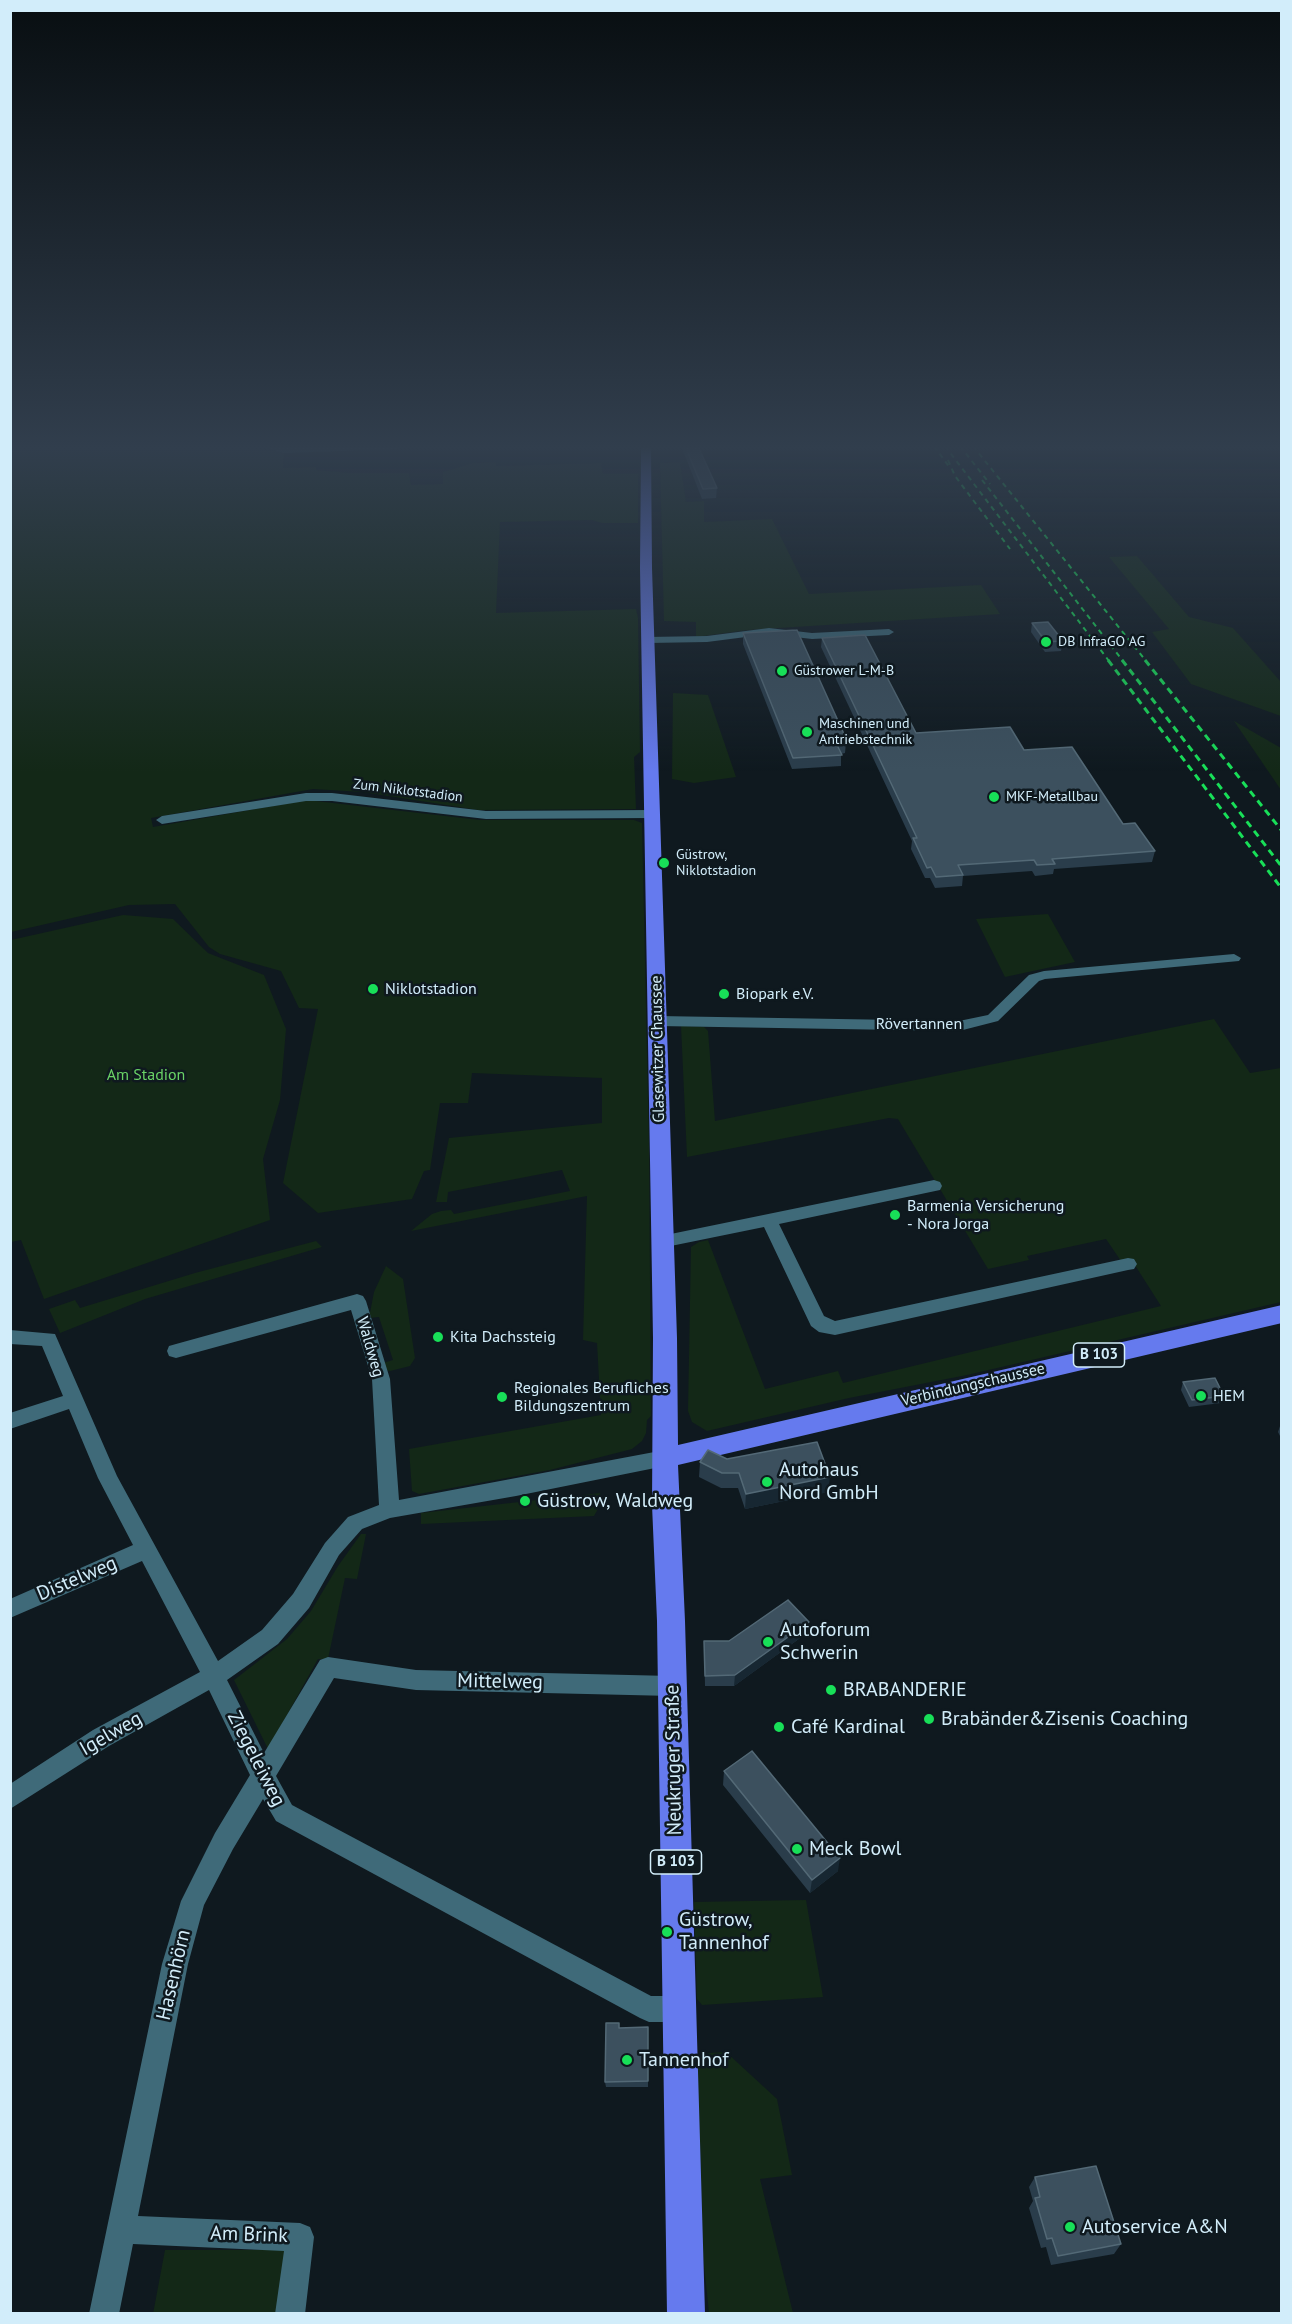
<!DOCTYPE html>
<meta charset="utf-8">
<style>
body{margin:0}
#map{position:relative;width:1292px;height:2324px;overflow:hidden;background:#0f191f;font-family:"PT Sans",sans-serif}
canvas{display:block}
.frame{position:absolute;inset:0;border:12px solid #d2edfa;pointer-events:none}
</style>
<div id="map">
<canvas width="1292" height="2324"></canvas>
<div class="frame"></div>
</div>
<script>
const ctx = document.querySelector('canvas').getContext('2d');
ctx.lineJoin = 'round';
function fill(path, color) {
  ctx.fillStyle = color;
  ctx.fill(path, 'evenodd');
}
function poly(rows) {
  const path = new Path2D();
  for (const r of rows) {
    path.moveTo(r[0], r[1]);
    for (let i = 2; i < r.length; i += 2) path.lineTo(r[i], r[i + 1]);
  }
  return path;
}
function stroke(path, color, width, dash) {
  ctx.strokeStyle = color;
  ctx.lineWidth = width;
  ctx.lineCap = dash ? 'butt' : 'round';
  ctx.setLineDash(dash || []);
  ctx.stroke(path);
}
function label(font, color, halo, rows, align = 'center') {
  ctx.font = font + ' "PT Sans",sans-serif';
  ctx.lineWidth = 5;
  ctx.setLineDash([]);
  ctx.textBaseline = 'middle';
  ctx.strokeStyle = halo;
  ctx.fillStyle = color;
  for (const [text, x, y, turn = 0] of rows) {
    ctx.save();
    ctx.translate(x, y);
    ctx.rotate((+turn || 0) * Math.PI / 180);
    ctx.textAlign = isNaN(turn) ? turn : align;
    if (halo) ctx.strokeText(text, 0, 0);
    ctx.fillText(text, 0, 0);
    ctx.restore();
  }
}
const green = poly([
 [10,446,256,446,263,450,284,451,283,468,316,467,316,470,350,473,409,473,411,485,443,484,443,472,473,463,496,462,496,466,601,463,603,474,638,474,638,523,602,523,592,520,500,522,496,613,636,609,638,618,640,752,634,757,636,809,478,810,363,792,313,789,151,818,153,827,307,800,480,820,634,820,642,823,649,1146,651,1416,647,1420,646,1433,642,1441,632,1449,550,1470,419,1494,412,1491,409,1449,601,1415,597,1343,583,1340,587,1196,411,1231,432,1214,441,1211,451,1210,454,1214,570,1191,562,1170,448,1192,447,1202,436,1202,449,1138,602,1123,602,1078,472,1073,468,1103,440,1103,430,1170,424,1171,412,1199,318,1213,283,1183,318,1009,299,1008,281,971,220,954,209,947,175,904,129,905,11,932],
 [680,462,686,502,704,501,704,522,772,519,809,594,981,585,1000,614,747,630,696,637,696,622,664,621,660,463],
 [1137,556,1189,617,1233,628,1281,682,1281,716,1191,684,1152,632,1169,629,1109,557],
 [673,693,708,695,736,777,694,783,672,779],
 [1234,721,1281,748,1281,790],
 [1048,914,1075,962,1005,977,976,919],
 [123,915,173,919,208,953,264,975,286,1029,280,1100,263,1159,270,1220,44,1299,21,1240,11,1242,11,940],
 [1214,1019,1250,1073,1281,1068,1281,1302,967,1375,849,1398,707,1431,692,1422,688,1411,691,1247,699,1242,708,1240,765,1389,838,1371,843,1383,1161,1306,1131,1259,1121,1261,1106,1239,1027,1256,1029,1260,988,1269,898,1119,889,1118,687,1157,681,1026,704,1027,708,1031,715,1121],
 [316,1241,322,1247,145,1299,60,1333,49,1309,75,1300,80,1308,195,1273],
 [386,1266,403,1279,415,1358,410,1366,390,1371,386,1370,383,1363,393,1360,379,1317,369,1318,374,1292],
 [600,1493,603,1500,594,1516,421,1524,421,1513],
 [361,1534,366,1534,357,1579,345,1578,328,1659,318,1659,268,1749,234,1680,287,1639,311,1611,338,1566],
 [806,1900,823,1997,702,2005,697,1999,694,1902],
 [726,2052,777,2099,792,2175,760,2179,793,2313,709,2313,700,2226,691,2074,708,2053],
 [165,2250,290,2250,281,2313,153,2314]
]);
const minor = poly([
 [261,446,283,447,401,446,397,449,283,453,261,446],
 [769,628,812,633,889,629,894,632,889,635,812,639,769,634,707,642,648,643,643,640,648,637,707,636,769,628],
 [306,793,332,793,486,811,652,810,658,814,652,818,486,819,332,801,306,801,162,824,156,820,162,816,306,793],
 [1234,954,1241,958,1239,961,1045,979,1039,981,998,1021,959,1031,658,1026,651,1021,658,1016,959,1021,988,1015,1029,975,1044,971,1234,954],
 [934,1180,940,1182,942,1186,940,1190,779,1224,824,1316,835,1321,1128,1258,1134,1259,1137,1264,1134,1269,1128,1270,835,1335,819,1332,811,1326,764,1227,661,1248,655,1246,652,1242,655,1238,661,1236,934,1180],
 [357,1294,363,1296,366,1301,390,1379,399,1500,665,1450,672,1452,675,1458,672,1464,665,1466,516,1496,390,1518,362,1529,339,1555,309,1608,278,1644,227,1680,264,1753,320,1660,328,1657,416,1670,672,1676,680,1679,683,1686,680,1693,672,1696,416,1690,334,1678,276,1776,292,1805,651,1996,679,1996,688,2000,692,2009,688,2018,679,2022,649,2022,640,2018,276,1821,263,1799,233,1849,204,1905,188,1964,138,2216,300,2223,310,2227,314,2237,305,2314,275,2314,284,2251,133,2244,119,2314,89,2314,162,1964,181,1901,215,1833,250,1775,209,1690,109,1746,10,1809,10,1784,93,1730,200,1672,142,1561,10,1618,10,1599,133,1545,98,1478,69,1409,10,1429,10,1413,63,1396,42,1346,10,1344,10,1330,55,1334,117,1476,218,1661,262,1630,293,1594,325,1543,348,1517,379,1505,372,1379,351,1310,176,1358,169,1356,167,1351,169,1346,176,1344,357,1294]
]);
const major = poly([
 [641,446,651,446,652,568,677,1338,678,1445,1282,1305,1282,1323,678,1465,685,1621,705,2314,667,2314,657,1621,652,1505,653,1338,640,568,641,446]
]);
const railFar1 = poly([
 [934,446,950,468],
 [945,446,1109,661],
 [960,446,990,484],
 [973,446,1146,661],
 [948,460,955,476,1010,549],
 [982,480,1123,661]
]);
const rail = poly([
 [1108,660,1282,889],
 [1122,660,1282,867],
 [1145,660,1282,831]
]);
const wall = poly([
 [683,446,698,446,717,488,716,498,702,499,683,451],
 [1032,623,1063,641,1061,651,1045,652,1031,632],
 [743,633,846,742,845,753,841,754,841,766,792,769,743,644],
 [822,638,916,733,1024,750,1123,824,1155,851,1152,862,1054,869,1053,874,1035,876,1032,871,963,876,962,886,935,888,930,878,925,878,911,849,912,841,821,647],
 [1183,1382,1224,1396,1221,1403,1189,1407,1181,1390],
 [1281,1423,1281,1438,1278,1432],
 [727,1459,828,1492,745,1509,738,1488,721,1488,699,1477,700,1462],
 [809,1622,807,1633,734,1686,705,1686,704,1641,729,1641],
 [724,1771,838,1871,810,1893,723,1785],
 [648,2027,648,2087,606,2087,605,2082,619,2028],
 [1035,2177,1121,2244,1114,2254,1051,2265,1046,2247,1041,2248,1029,2208,1033,2201,1029,2187]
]);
const shadedWall = poly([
 [830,1477,828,1492,745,1509,746,1494],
 [809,1622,807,1633,734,1686,735,1675],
 [840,1858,838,1871,810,1893,812,1880]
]);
const building = poly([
 [685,446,698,446,717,488,703,489,685,446],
 [1048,622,1063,641,1046,642,1032,623,1048,622],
 [797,630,844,734,846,742,836,743,842,755,793,758,743,633,797,630],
 [865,635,916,733,1010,727,1024,750,1072,747,1123,824,1135,823,1155,851,1052,859,1055,864,1037,865,1034,860,958,865,963,875,936,877,931,867,927,868,913,838,917,838,822,638,865,635],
 [1215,1378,1224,1396,1192,1400,1183,1382,1215,1378],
 [817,1442,830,1477,746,1494,739,1473,722,1473,700,1462,708,1450,727,1459,817,1442],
 [788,1600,809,1622,735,1675,705,1676,704,1641,729,1641,788,1600],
 [752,1751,840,1858,812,1880,724,1771,752,1751],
 [606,2023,619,2023,619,2028,648,2027,648,2081,605,2082,606,2023],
 [1096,2166,1121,2244,1058,2256,1052,2238,1047,2239,1035,2198,1040,2197,1035,2177,1096,2166]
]);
const markers = [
 [1046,642,6,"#18df58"],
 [782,671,6,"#18df58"],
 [807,732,6,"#18df58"],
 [994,797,6,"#18df58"],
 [664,863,6,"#18df58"],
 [373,989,6,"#18df58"],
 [724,994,6,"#18df58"],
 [895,1215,6,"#18df58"],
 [438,1337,6,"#18df58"],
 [1201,1396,6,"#18df58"],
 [502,1397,6,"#18df58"],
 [767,1482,6,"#18df58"],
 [525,1501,6,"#18df58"],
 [768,1642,6,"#18df58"],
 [831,1690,6,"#18df58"],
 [929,1719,6,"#18df58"],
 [779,1727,6,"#18df58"],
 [797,1849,6,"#18df58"],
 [667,1932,6,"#18df58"],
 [627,2060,6,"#18df58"],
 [1070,2227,6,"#18df58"]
];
const farPoinames = [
 ["DB InfraGO AG",1058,642],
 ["Güstrower L-M-B",794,671],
 ["Maschinen und",819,724],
 ["Antriebstechnik",819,740],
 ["MKF-Metallbau",1006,797],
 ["Güstrow,",676,855],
 ["Niklotstadion",676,871]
];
const farStreetnames = [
 ["Zum Niklotstadion",408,791,7]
];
const shields = [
 [1099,1355,51],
 [676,1862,51]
];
const shieldNames = [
 ["B 103",1099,1355],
 ["B 103",676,1862]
];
const poiNames = [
 ["Niklotstadion",385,989],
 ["Biopark e.V.",736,994],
 ["Barmenia Versicherung",907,1206],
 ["- Nora Jorga",907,1224],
 ["Kita Dachssteig",450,1337],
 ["Regionales Berufliches",514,1388],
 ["Bildungszentrum",514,1406],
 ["HEM",1213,1396]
];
const streetNames = [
 ["Rövertannen",919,1024],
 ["Glasewitzer Chaussee",658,1049,-91],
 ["Waldweg",370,1347,74],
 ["Verbindungschaussee",973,1385,-13]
];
const parkNames = [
 ["Am Stadion",146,1075]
];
const nearPoinames = [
 ["Autohaus",779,1470],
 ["Nord GmbH",779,1493],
 ["Güstrow, Waldweg",537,1501],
 ["Autoforum",780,1630],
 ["Schwerin",780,1653],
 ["BRABANDERIE",843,1690],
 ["Brabänder&Zisenis Coaching",941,1719],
 ["Café Kardinal",791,1727],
 ["Meck Bowl",809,1849],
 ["Güstrow,",679,1920],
 ["Tannenhof",679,1943],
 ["Tannenhof",639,2060],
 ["Autoservice A&N",1082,2227]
];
const nearStreetnames = [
 ["Distelweg",77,1579,-23],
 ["Mittelweg",500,1682,1],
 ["Igelweg",111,1734,-30],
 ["Ziegeleiweg",256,1759,63],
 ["Neukruger Straße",674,1760,-91],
 ["Hasenhörn",174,1975,-77],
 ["Am Brink",249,2235,2]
];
fill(green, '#132817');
fill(minor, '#3f6a79');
fill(major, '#657aee');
stroke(railFar1, '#18df58', 2, [5, 4.5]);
stroke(rail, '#18df58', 3, [7, 5]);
fill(wall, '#2a3d4b');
fill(shadedWall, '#172732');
fill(building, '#3c505e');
stroke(building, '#536976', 1.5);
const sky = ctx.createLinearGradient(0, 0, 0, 772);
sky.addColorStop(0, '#080e11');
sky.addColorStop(0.58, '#313e4d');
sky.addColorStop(1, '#313e4d00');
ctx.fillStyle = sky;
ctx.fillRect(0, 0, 1292, 772);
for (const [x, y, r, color] of markers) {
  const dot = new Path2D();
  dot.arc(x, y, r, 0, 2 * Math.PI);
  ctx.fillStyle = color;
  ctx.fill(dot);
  stroke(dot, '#0f191f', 2);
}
label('14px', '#d2edfa', '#0f191f', farPoinames, 'left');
label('14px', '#d2edfa', '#0f191f', farStreetnames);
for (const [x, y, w] of shields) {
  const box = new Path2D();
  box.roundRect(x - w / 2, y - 12, w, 24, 4.5);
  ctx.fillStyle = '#0f191f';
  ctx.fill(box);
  stroke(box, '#d2edfa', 1.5);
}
label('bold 15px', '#d2edfa', null, shieldNames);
label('16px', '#d2edfa', '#0f191f', poiNames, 'left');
label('16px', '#d2edfa', '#0f191f', streetNames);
label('16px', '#69d266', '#0f191f', parkNames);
label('20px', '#d2edfa', '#0f191f', nearPoinames, 'left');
label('20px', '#d2edfa', '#0f191f', nearStreetnames);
</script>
